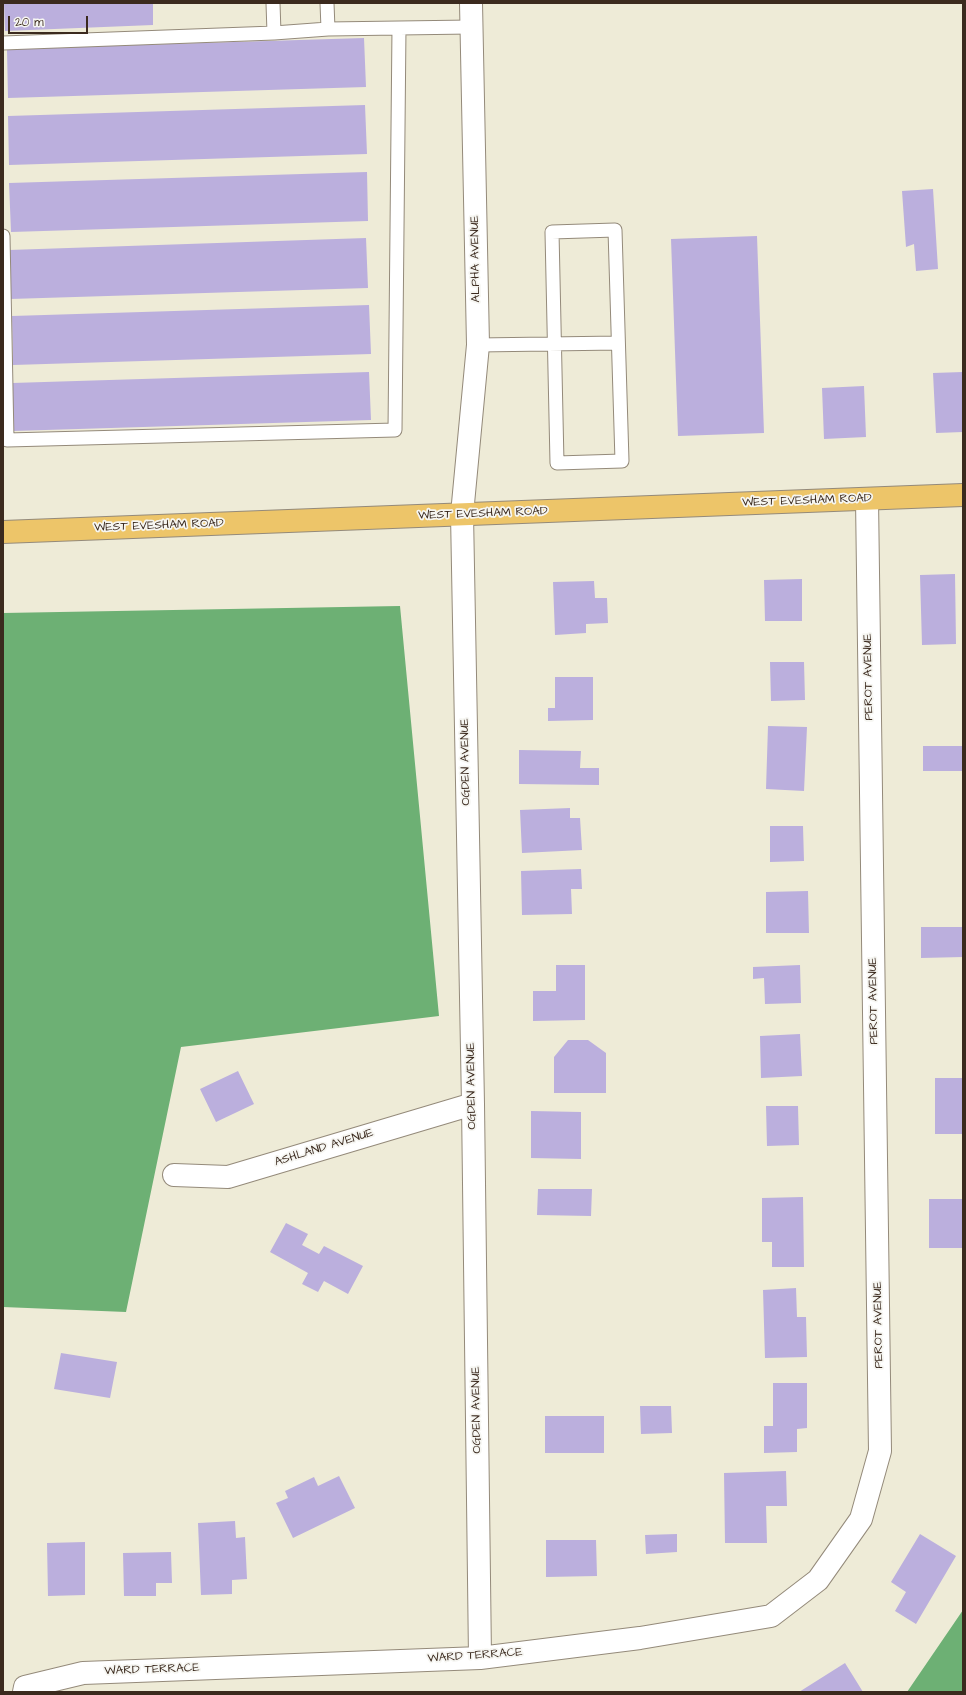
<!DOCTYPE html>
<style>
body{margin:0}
#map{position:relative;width:966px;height:1695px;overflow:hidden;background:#eeebd7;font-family:"Architects Daughter",sans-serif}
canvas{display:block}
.frame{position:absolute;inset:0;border:4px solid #3b2a1e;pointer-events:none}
.scale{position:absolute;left:8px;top:16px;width:80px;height:18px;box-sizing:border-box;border:2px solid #3b2a1e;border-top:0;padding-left:5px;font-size:12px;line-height:14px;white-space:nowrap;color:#3b2a1e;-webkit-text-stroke:3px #f6f6f2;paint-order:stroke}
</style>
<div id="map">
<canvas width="966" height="1695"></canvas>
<div class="frame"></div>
<div class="scale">20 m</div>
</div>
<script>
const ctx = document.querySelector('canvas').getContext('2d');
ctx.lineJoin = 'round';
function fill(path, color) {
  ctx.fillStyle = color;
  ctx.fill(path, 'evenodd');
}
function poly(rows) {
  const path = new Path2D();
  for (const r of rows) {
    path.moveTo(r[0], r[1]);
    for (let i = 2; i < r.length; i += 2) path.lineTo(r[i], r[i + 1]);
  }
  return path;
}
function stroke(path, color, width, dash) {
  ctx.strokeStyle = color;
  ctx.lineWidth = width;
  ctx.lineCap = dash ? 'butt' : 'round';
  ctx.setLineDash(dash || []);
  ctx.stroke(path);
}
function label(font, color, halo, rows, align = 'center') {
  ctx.font = font + ' "Architects Daughter",sans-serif';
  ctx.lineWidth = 3.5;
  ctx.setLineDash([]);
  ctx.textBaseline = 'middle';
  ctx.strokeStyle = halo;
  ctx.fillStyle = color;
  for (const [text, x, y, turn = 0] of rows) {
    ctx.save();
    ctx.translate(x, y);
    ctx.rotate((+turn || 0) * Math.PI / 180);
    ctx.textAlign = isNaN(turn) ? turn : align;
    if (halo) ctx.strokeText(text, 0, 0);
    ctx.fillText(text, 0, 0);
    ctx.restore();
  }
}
const forest = poly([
 [400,606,439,1016,181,1047,126,1312,3,1307,3,613],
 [963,1610,963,1692,907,1692]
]);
const building = poly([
 [4,3,153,3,153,25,5,31],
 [364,38,366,87,8,98,7,49],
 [365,105,367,154,9,165,8,116],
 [367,172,368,221,11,232,9,183],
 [933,189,938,269,916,271,914,244,906,247,902,191],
 [757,236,764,433,678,436,671,239],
 [366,238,368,288,10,299,9,250],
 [369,305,371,354,13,365,12,316],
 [369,372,371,420,13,431,12,383],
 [963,372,963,432,936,433,933,373],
 [864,386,866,437,824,439,822,388],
 [955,574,956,644,922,645,920,575],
 [802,579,802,621,765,621,764,580],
 [594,581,595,598,607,598,608,623,586,624,586,633,555,635,553,582],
 [770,662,804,662,805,700,771,701],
 [555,677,593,677,593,720,548,721,548,708,555,708],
 [768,726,807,727,804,791,766,789],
 [923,746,962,746,962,771,923,771],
 [519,750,581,751,580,768,599,768,599,785,519,784],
 [570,808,570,818,580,818,582,850,522,853,520,810],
 [770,826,803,826,804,861,770,862],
 [581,869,582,889,571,889,572,914,522,915,521,871],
 [808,891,809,933,766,933,766,892],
 [921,927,963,927,963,957,921,958],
 [556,965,585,965,585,1020,533,1021,533,991,556,991],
 [800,965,801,1003,765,1004,764,978,753,979,753,967],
 [800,1034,802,1076,761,1078,760,1036],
 [568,1040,588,1040,606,1053,606,1093,554,1093,554,1057],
 [238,1071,254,1104,216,1122,200,1089],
 [935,1078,963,1078,963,1134,935,1134],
 [766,1106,798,1106,799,1145,767,1146],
 [531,1111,581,1112,581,1159,531,1158],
 [538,1189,592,1189,591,1216,537,1215],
 [803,1197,804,1267,772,1267,772,1242,762,1242,762,1198],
 [929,1199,963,1199,963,1248,929,1248],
 [286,1223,308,1234,302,1245,319,1254,324,1246,363,1266,348,1294,324,1281,318,1292,302,1284,308,1273,270,1252],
 [796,1288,797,1317,806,1317,807,1357,765,1358,763,1290],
 [61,1353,117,1362,110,1398,54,1389],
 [773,1383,807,1383,807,1428,797,1429,797,1452,764,1453,764,1426,773,1426],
 [640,1406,671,1406,672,1433,641,1434],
 [545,1416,604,1416,604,1453,545,1453],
 [786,1471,787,1506,766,1506,767,1543,725,1543,724,1473],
 [339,1476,355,1508,293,1538,276,1503,288,1498,285,1491,314,1477,318,1486],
 [235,1521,236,1538,245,1537,247,1579,232,1580,232,1594,201,1595,198,1523],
 [677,1534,677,1552,646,1554,645,1535],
 [920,1534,956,1556,916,1624,895,1611,906,1592,891,1582],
 [546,1540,596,1540,597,1576,546,1577],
 [85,1542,85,1595,48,1596,47,1543],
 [171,1552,172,1583,156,1583,156,1596,124,1596,123,1553],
 [845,1663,863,1692,799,1692]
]);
const service = poly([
 [327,3,328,29],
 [399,28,471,27],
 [3,43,274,33],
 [615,230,622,461,557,463,552,232,615,230],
 [3,236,7,440,395,430,399,28,328,29,274,33,273,3],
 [478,345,618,343]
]);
const minor = poly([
 [471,3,478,345,462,514,473,1104,480,1658],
 [174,1175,228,1177,473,1104],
 [24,1692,25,1687,83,1673,480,1658,640,1638,771,1616,818,1580,861,1519,880,1451,867,499]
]);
const primary = poly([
 [3,532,963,495]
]);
const streetNames = [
 ["ALPHA AVENUE",476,259,-91],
 ["WEST EVESHAM ROAD",807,501,-2],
 ["WEST EVESHAM ROAD",483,514,-2],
 ["WEST EVESHAM ROAD",159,526,-2],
 ["PEROT AVENUE",869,677,-91],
 ["OGDEN AVENUE",466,762,-91],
 ["PEROT AVENUE",874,1001,-91],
 ["OGDEN AVENUE",472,1086,-91],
 ["ASHLAND AVENUE",324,1148,-17],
 ["PEROT AVENUE",879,1325,-91],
 ["OGDEN AVENUE",477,1410,-91],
 ["WARD TERRACE",475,1656,-4],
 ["WARD TERRACE",152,1670,-2]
];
fill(forest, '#6db074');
fill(building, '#bbafdd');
stroke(service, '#948a7a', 15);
stroke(minor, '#948a7a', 24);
stroke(primary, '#948a7a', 24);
stroke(service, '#fff', 13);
stroke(minor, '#fff', 22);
stroke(primary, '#edc569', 22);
label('12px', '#3b2a1e', '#f6f6f2', streetNames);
</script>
